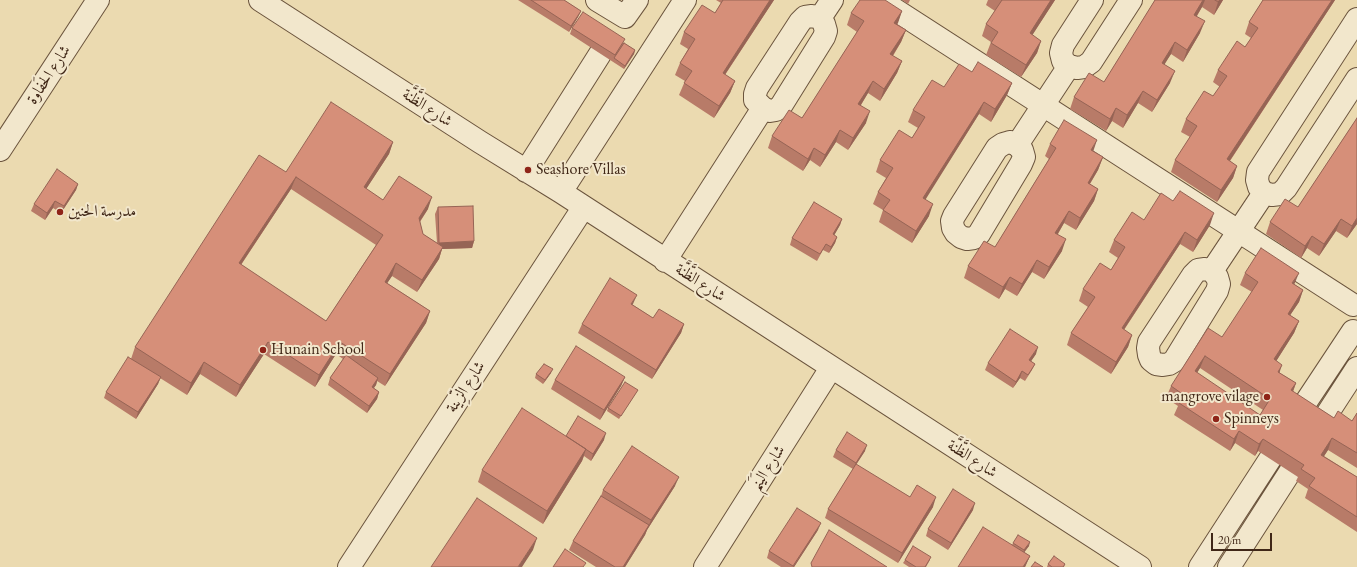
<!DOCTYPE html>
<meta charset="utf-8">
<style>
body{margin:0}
#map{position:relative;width:1357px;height:567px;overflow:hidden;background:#ebdab0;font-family:"EB Garamond",serif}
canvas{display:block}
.scale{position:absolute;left:1211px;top:533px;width:61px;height:18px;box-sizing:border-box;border:2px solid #402717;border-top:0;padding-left:5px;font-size:12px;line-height:14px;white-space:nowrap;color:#402717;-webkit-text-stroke:3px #f2e7cc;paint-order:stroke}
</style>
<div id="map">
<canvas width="1357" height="567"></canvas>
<div class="scale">20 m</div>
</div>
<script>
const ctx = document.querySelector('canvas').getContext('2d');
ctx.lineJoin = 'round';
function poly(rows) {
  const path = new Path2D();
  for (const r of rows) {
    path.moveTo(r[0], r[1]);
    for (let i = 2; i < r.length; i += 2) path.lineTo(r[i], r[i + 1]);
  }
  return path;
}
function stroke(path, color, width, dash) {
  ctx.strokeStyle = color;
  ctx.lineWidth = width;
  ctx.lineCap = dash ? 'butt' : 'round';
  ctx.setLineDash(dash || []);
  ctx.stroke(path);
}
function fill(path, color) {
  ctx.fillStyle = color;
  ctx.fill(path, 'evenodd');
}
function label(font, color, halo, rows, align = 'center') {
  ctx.font = font + ' "EB Garamond",Amiri,serif';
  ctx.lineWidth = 4;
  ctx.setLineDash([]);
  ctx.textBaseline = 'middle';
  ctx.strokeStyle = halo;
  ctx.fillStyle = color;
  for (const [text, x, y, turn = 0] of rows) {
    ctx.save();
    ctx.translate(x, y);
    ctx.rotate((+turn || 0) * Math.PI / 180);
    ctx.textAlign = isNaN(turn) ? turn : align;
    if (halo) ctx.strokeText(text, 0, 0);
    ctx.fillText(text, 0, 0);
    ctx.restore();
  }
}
const street = poly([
 [260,0,480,142,561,192,1140,567],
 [597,0,625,17,637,0],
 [880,0,1353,305],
 [1092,0,1063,45,1061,53,1063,61,1069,66,1077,68,1084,67,1091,62,1131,0],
 [812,16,820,18,824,24,826,31,824,37,781,106,776,110,770,111,763,108,755,100,755,94,757,88,800,22,805,17,812,16],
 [820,18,832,0],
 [1357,19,1258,172,1257,180,1259,187,1264,193,1272,195,1280,194,1286,188,1357,79],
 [1010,142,1017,145,1022,150,1024,157,1021,164,979,234,974,238,967,239,961,237,956,233,953,228,952,221,954,216,997,148,1003,144,1010,142],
 [1017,145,1069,66],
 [0,150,98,0],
 [526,171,600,54],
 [561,192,685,0],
 [665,261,763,108],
 [1205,269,1212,271,1217,277,1219,284,1217,291,1174,361,1169,364,1163,365,1156,364,1151,360,1149,355,1148,348,1149,342,1193,275,1198,270,1205,269],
 [1212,271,1264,193],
 [1300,411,1353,331],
 [1320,425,1357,368],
 [349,567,583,208],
 [705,567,831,368],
 [1200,567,1270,459],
 [1229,567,1290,472]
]);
const wall = poly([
 [518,0,564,0,581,11,578,17,569,32],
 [716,0,774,0,725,75,735,81,730,93,714,118,679,95,685,81,675,75,680,63,688,49,680,44,684,32,715,13,721,3],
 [902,0,910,0,908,4],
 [988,0,1055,0,1032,35,1041,41,1037,53,1021,77,986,55,991,42,982,36,986,24,995,11,986,5],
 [1155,0,1223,0,1214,15,1202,7,1197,16,1200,33,1183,62,1171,54,1164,64,1170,83,1152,112,1138,103,1123,128,1112,121,1106,131,1070,109,1074,97,1104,82],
 [1263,0,1335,0,1230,161,1237,166,1233,178,1217,202,1171,172,1175,160,1190,137,1181,132,1186,119,1213,96,1220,87,1213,82,1218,70,1245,47,1251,38,1245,34,1249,22],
 [902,11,897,24,906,30,901,42,893,56,902,61,897,73,880,101,868,93,861,105,866,123,848,150,836,142,820,167,810,160,803,171,768,148,772,136,802,118,857,32,847,25,851,13],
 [572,28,624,43,635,50,634,54,624,69,570,34],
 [972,72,1012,83,1007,95,991,122,979,114,925,199,929,216,912,243,879,222,883,210,873,204,878,192,886,178,876,172,880,160,912,138,918,128,908,122,913,110,944,87],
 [1357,118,1357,224,1347,238,1336,231,1319,256,1307,248,1301,258,1266,234,1270,222,1298,207],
 [393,142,389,154,366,189,383,200,428,209,420,222,423,234,437,243,435,214,438,207,474,241,472,248,442,249,439,259,417,292,392,276,387,283,430,311,426,323,385,386,377,381,376,385,374,388,379,392,377,399,367,413,328,385,330,378,343,359,336,354,315,387,264,354,236,397,200,374,187,395,160,378,158,384,136,419,104,398,106,392,131,359,135,347,286,172],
 [291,189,376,245,326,321,241,265],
 [1050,144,1093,152,1103,157,1098,170,1090,184,1098,189,1094,201,1076,230,1064,223,1058,234,1062,251,1044,279,1032,272,1017,296,1005,289,999,299,964,278,968,266,995,247,1049,159,1045,156],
 [78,184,76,190,61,213,53,208,45,220,31,211,34,204],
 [842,219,840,225,834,235,837,237,835,243,829,253,823,250,817,261,790,245,792,238],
 [1144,220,1210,225,1193,252,1180,244,1124,330,1132,335,1128,347,1111,374,1067,345,1071,333,1088,307,1079,301,1083,289,1111,270,1118,258,1109,252,1114,240],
 [1245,273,1294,284,1303,290,1299,302,1290,315,1299,321,1294,333,1276,361,1280,373,1296,383,1293,392,1334,418,1352,421,1357,413,1357,468,1328,450,1324,456,1357,477,1357,532,1305,498,1308,489,1296,481,1298,477,1258,451,1255,456,1235,443,1230,451,1174,415,1178,406,1166,398,1171,386,1222,337,1252,292,1240,285],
 [1200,368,1263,410,1260,415,1197,373],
 [633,305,653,318,684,324,681,333,652,379,578,333,582,324],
 [1036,354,1031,361,1035,364,1032,370,1025,381,1020,378,1013,388,985,370,988,363],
 [551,373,543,384,535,378,536,374],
 [625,377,621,386,600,420,551,389,555,380],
 [638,390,636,393,619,419,607,411,608,408],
 [566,436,604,440,591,461,584,456,582,461,543,524,478,482,482,470],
 [836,450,865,451,856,465,910,497,933,507,898,563,825,518,828,509,853,469,833,457],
 [675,486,647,530,645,535,625,567,596,567,569,550,573,541,601,496,603,490],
 [973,510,948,550,926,536,928,529],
 [818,530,794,567,781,567,767,558,769,551],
 [1013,543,1029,546,1024,552,1030,556,1025,567,958,567,1012,545],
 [905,560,930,560,926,567,909,567,903,563],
 [1048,564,1065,564,1064,567,1047,567]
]);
const shadedWall = poly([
 [770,0,774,0,718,85,723,73],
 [1051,0,1055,0,1026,45,1030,33],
 [1203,0,1205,0,1202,7,1190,27,1194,15],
 [1220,0,1223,0,1214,15,1218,2],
 [1332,0,1335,0,1223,171,1227,159],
 [581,11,578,17,569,32,571,26],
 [902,11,898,23,890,35,894,23],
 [1205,21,1200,33,1183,62,1187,50],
 [906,30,901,42,886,66,890,54],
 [1041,41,1037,53,1021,77,1026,65],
 [1175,42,1171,54,1158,75,1162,63],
 [635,50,634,54,624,69,625,66],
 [902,61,897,73,880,101,884,89],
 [1175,71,1170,83,1152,112,1157,100],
 [735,81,730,93,714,118,719,106],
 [873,81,868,93,854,116,858,104],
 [1012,83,1007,95,991,122,995,109],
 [1143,91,1138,103,1123,128,1127,115],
 [984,102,979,114,919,210,923,198],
 [1116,108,1112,121,1106,131,1110,119],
 [870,111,866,123,848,150,853,138],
 [840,130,836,142,820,167,825,155],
 [1097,140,1093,152,1091,150],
 [393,142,389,154,359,200,364,187],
 [814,148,810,160,803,171,808,159],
 [1103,157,1098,170,1083,195,1088,183],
 [1237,166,1233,178,1217,202,1221,190],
 [296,177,291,189,234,275,239,263],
 [78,184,76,190,61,213,64,206],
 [1098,189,1094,201,1076,230,1080,218],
 [432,197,428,209,414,230,419,218],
 [55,201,53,208,45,220,47,213],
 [933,204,929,216,912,243,916,231],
 [1069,211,1064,223,1051,245,1055,233],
 [1214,213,1210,225,1193,252,1197,240],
 [1357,218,1357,224,1347,238,1352,226],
 [842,219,840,225,831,241,833,234],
 [1341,219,1336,231,1319,256,1324,244],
 [1185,232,1180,244,1117,340,1122,328],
 [1312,236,1307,248,1301,258,1305,246],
 [837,237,835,243,829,253,831,247],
 [1066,239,1062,251,1044,279,1049,267],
 [474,241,472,248,442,249,439,259,417,292,422,280,437,249,439,243],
 [1037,260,1032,272,1017,296,1022,284],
 [396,263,392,276,380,294,385,282],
 [1299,273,1294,285,1292,283],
 [1010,277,1005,289,999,299,1003,287],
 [1303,290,1299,302,1283,326,1288,314],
 [637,295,633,304,628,313,631,304],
 [430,311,426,323,385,386,390,374],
 [1299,321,1294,333,1270,371,1274,359],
 [684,324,681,333,652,379,656,370],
 [1132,335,1128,347,1111,374,1116,362],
 [268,342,264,354,236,397,240,385],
 [340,342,336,354,315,387,319,375],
 [1038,347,1036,354,1027,367,1029,360],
 [1205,356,1200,368,1190,383,1195,371],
 [204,362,200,374,187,395,191,383],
 [1282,365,1278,377,1278,372],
 [553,369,551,373,543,384,545,380],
 [1022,371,1020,378,1013,388,1016,382],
 [161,377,158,384,136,419,138,412],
 [625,377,621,386,600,420,604,410],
 [378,378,376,385,369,394,372,387],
 [1296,383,1291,396,1291,390],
 [379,392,377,399,367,413,369,406],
 [1239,431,1235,443,1230,451,1234,439],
 [606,433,604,440,591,461,593,454],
 [1332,438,1328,450,1317,467,1321,455],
 [1263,439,1258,451,1255,456,1259,444],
 [867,445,865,451,853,469,856,463],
 [586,449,582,461,543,524,547,511],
 [679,477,675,486,647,530,651,520],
 [936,497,933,507,898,563,902,553],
 [975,503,973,510,948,550,951,543],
 [821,523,818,530,794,567,793,567],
 [649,525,645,535,625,567,623,567],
 [537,538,533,550,522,567,518,567],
 [1030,542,1029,546,1023,554,1024,550],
 [1030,556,1025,567,1023,567]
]);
const building = poly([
 [531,0,564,0,581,11,571,26,531,0],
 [723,0,770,0,723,73,735,81,719,106,684,83,692,71,680,63,695,39,684,32,702,5,715,13,723,0],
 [860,0,885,0,902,11,894,23,906,30,890,54,902,61,884,89,873,81,858,104,870,111,853,138,840,130,825,155,814,148,808,159,772,136,789,110,802,118,864,21,851,13,860,0],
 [1002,0,1051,0,1030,33,1041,41,1026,65,991,43,998,32,986,24,1002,0],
 [1155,0,1203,0,1194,15,1205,21,1187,50,1175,42,1162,63,1175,71,1157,100,1143,91,1127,115,1116,108,1110,119,1074,97,1089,73,1104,82,1155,0],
 [1215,0,1220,0,1218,2,1215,0],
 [1263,0,1332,0,1227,159,1237,166,1221,190,1175,160,1197,126,1186,119,1204,91,1213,96,1227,76,1218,70,1237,41,1245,47,1258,28,1249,22,1263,0],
 [583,12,625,39,615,55,572,28,583,12],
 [624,43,635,50,625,66,614,58,624,43],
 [978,62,1012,83,995,109,984,102,923,198,933,204,916,231,883,210,890,200,878,192,893,168,880,160,899,130,912,138,925,117,913,110,932,80,944,87,959,64,972,72,978,62],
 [331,102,393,142,364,187,383,200,399,176,432,197,419,218,423,234,443,247,422,280,396,263,385,282,430,311,390,374,340,342,319,375,268,342,240,385,204,362,191,383,135,347,259,155,286,172,331,102],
 [296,177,383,235,326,321,239,263,296,177],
 [1357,118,1357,218,1352,226,1341,219,1324,244,1312,236,1305,246,1270,222,1285,199,1298,207,1357,118],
 [1064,120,1097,140,1091,150,1103,157,1088,183,1098,189,1080,218,1069,211,1055,233,1066,239,1049,267,1037,260,1022,284,1010,277,1003,287,968,266,984,241,995,247,1056,148,1050,144,1064,120],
 [57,169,78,184,64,206,55,201,47,213,34,204,57,169],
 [1180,191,1214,213,1197,240,1185,232,1122,328,1132,335,1116,362,1071,333,1095,297,1083,289,1100,263,1111,270,1125,247,1114,240,1132,212,1144,220,1161,193,1173,201,1180,191],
 [814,202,842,219,833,234,837,237,831,247,826,244,820,254,792,238,814,202],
 [473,206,474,241,439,243,438,207,473,206],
 [1261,248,1299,273,1292,283,1303,290,1288,314,1299,321,1274,359,1282,365,1278,372,1296,383,1291,390,1334,418,1338,411,1352,421,1357,413,1357,453,1332,438,1321,455,1357,477,1357,517,1309,486,1315,478,1301,469,1304,465,1263,439,1259,444,1239,431,1234,439,1179,403,1184,395,1171,386,1208,328,1222,337,1258,282,1245,273,1261,248],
 [1205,356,1270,399,1260,415,1195,371,1205,356],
 [610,278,637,295,631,304,653,318,659,309,684,324,656,370,582,324,610,278],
 [1010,329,1038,347,1029,360,1035,364,1028,375,1022,371,1016,382,988,363,1010,329],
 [576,346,625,377,604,410,555,380,576,346],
 [346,355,378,378,372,387,379,392,369,406,330,378,346,355],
 [128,357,161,377,138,412,106,392,128,357],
 [544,364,553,369,545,380,536,374,544,364],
 [625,382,638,390,621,416,608,408,625,382],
 [522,408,586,449,547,511,482,470,522,408],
 [578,416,606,433,593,454,566,436,578,416],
 [847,432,867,445,856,463,836,450,847,432],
 [632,446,679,477,651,520,603,490,632,446],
 [856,464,910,497,917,485,936,497,902,553,828,509,856,464],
 [953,489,975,503,951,543,928,529,953,489],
 [601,496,649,525,623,567,615,567,573,541,601,496],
 [477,498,537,538,518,567,431,567,477,498],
 [797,508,821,523,793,566,769,551,797,508],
 [983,527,1030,556,1023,567,958,567,983,527],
 [829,530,887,567,812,567,811,563,829,530],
 [1018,535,1030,542,1024,550,1013,543,1018,535],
 [913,546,931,557,925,567,916,567,905,560,913,546],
 [565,549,586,563,583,567,553,567,565,549],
 [1054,556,1065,564,1063,567,1052,567,1048,564,1054,556],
 [1035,562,1043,567,1031,567,1035,562]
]);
const markers = [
 [528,170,4,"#8f2418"],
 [60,212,4,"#8f2418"],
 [263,350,4,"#8f2418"],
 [1267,397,4,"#8f2418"],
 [1216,419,4,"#8f2418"]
];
const streetNames = [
 ["شارع الحَفاوة",49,75,-57],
 ["شارع الظَّنَّة",427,108,33],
 ["شارع الظَّنَّة",700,283,33],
 ["شارع الزِّينة",466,387,-57],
 ["شارع الظَّنَّة",972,459,33],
 ["شارع اليَنَم",768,468,-57]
];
const poiNames = [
 ["Seashore Villas",536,170],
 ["مدرسة الحنين",68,212],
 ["Hunain School",271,350],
 ["mangrove vilage",1259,397,"right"],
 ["Spinneys",1224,419]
];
stroke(street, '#6b543d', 24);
stroke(street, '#f2e7cc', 22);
fill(wall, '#b87b68');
fill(shadedWall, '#966455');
fill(building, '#d68f79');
stroke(building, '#966455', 1);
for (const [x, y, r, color] of markers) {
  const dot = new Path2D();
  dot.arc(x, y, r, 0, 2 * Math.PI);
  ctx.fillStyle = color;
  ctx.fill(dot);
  stroke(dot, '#f2e7cc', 1.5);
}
label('16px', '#402717', '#f2e7cc', streetNames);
label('16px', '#402717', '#f2e7cc', poiNames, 'left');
</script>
